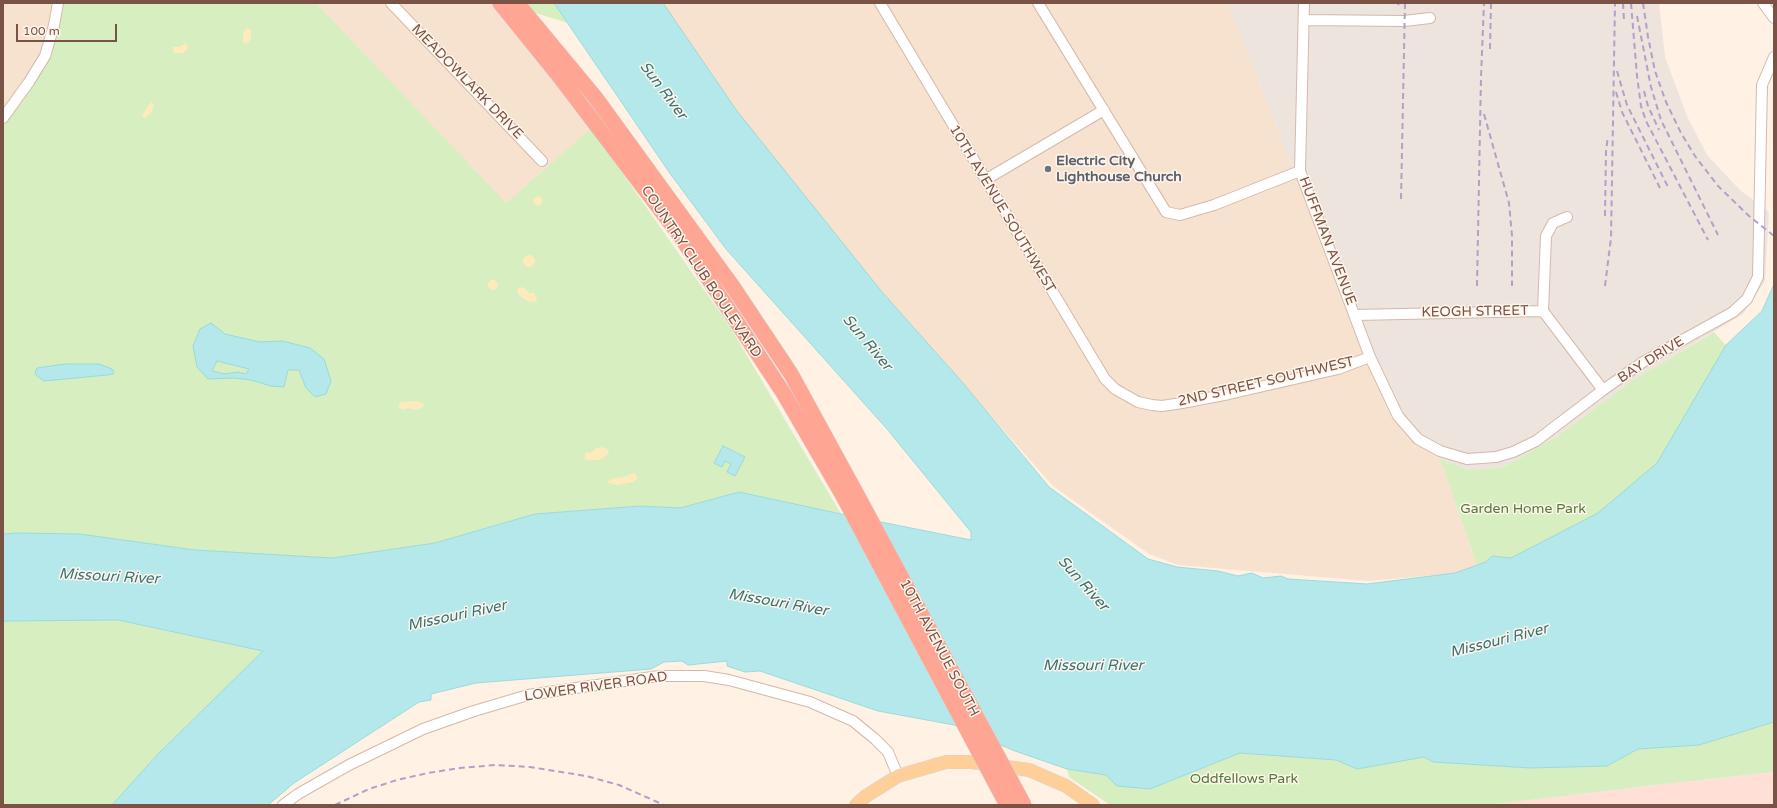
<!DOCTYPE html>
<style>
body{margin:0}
#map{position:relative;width:1777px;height:808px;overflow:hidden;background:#fff1e3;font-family:"Varela Round",sans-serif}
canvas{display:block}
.frame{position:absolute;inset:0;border:4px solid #7a5346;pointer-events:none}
.scale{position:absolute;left:16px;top:24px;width:101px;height:18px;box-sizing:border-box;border:2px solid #7a5346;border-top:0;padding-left:5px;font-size:12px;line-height:14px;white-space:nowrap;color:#7a5346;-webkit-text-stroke:3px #fff5eb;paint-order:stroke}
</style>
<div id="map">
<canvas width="1777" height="808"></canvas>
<div class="frame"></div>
<div class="scale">100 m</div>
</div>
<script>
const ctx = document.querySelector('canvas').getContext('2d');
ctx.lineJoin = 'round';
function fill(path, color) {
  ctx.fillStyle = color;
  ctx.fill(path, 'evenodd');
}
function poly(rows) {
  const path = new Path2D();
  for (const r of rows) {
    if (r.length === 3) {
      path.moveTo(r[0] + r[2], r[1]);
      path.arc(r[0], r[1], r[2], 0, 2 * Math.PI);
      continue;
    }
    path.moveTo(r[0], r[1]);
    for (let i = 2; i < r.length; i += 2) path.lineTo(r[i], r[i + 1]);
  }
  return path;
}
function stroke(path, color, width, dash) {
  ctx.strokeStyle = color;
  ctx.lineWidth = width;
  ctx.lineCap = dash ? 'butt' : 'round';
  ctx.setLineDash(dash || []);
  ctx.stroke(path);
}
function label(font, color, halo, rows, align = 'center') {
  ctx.font = font + ' "Varela Round",sans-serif';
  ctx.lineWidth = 3;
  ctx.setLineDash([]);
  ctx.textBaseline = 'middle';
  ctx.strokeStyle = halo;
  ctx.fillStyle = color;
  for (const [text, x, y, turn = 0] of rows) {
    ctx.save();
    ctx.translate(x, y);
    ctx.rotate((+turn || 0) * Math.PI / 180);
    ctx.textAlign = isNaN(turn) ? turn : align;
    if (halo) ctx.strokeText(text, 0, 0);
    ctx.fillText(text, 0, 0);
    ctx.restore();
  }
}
const residential = poly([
 [3,3,58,3,45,56,3,118],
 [316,3,494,3,591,128,505,204],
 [654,3,1228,3,1388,411,1404,434,1440,459,1479,571,1369,581,1178,565,1149,554,1053,486,772,169]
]);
const commercial = poly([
 [1774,772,1774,805,1488,805,1655,785]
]);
const industrial = poly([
 [1228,3,1659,3,1665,57,1687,116,1707,155,1741,191,1769,212,1765,281,1743,314,1633,380,1556,437,1502,468,1467,471,1440,459,1404,434,1388,411]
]);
const green = poly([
 [58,3,316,3,506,203,591,128,730,327,841,514,739,492,680,508,640,506,535,514,435,543,332,558,195,550,80,534,18,533,3,534,3,118,45,56],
 [522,3,554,3,568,23,529,11],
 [1714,332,1731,351,1676,444,1631,496,1540,553,1479,571,1440,459,1467,470,1502,468,1556,437,1633,380],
 [118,620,264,651,157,755,112,805,3,805,3,621],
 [1774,722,1774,772,1655,785,1488,805,1110,805,1069,777,1067,769,1107,775,1117,786,1150,789,1240,753,1336,760,1357,769,1424,757,1433,762,1531,768,1607,766,1638,749,1699,745]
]);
const sand = poly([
 [248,28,251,30,251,38,249,42,246,44,243,42,243,33,245,29],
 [185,43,188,46,187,50,183,53,175,53,173,52,173,47,180,47],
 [151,102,154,105,151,113,145,118,143,117,142,115],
 [538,201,4.5],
 [529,261,6],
 [493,285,5],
 [521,287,526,289,529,293,534,293,537,299,536,302,527,301,519,295,517,291,518,288],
 [414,401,424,403,423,407,416,410,408,408,402,410,398,406,401,402],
 [602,447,608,450,609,453,606,456,599,460,587,460,585,458,585,453,592,452,596,448],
 [633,473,635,473,637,476,637,479,633,482,618,485,608,483,607,482,611,479,624,477]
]);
const water = poly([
 [554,3,663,3,737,111,882,292,963,383,1049,487,1148,559,1177,567,1218,571,1238,576,1252,573,1263,578,1281,576,1288,579,1367,584,1455,573,1486,562,1492,556,1511,558,1598,513,1657,463,1726,345,1762,311,1774,284,1774,722,1699,745,1638,749,1607,766,1531,768,1433,762,1424,757,1357,769,1336,760,1240,753,1150,789,1117,786,1106,775,1067,769,1015,751,954,725,878,711,760,671,745,672,727,666,727,661,688,665,682,661,664,662,651,669,476,683,431,694,431,700,419,702,294,783,268,805,112,805,157,755,263,651,118,620,3,621,3,534,18,533,80,534,195,550,332,558,435,543,535,514,640,506,680,508,739,492,841,514,971,540,971,532,887,429,726,249,669,172,554,3],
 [211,323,225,334,260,342,283,341,310,348,324,359,331,381,326,394,315,397,306,388,299,370,288,370,284,387,271,386,251,380,234,378,208,379,197,367,193,346,200,329,211,323],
 [217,361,249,369,246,374,238,372,225,374,212,371,217,361],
 [65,364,99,364,112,369,114,372,113,374,107,375,44,381,37,376,35,373,37,368,65,364],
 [723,446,745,457,735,476,727,472,731,464,725,461,722,467,714,463,723,446]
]);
const minor = poly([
 [391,3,542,161],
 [880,3,1105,379,1115,389,1138,402,1152,405,1162,406,1182,403,1229,394,1338,369,1370,357],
 [1038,3,1166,212,1180,215,1214,205,1300,171],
 [1304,3,1300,171,1370,357,1398,416,1418,439,1440,451,1467,459,1496,457,1513,452,1536,441,1603,390,1643,362,1733,312,1747,299,1758,277,1762,85,1774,57],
 [1763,3,1774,18],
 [1304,20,1404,21,1430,18],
 [3,118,29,82,45,56,54,25,58,3],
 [985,180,1104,110],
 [1543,311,1546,236,1553,223,1567,217],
 [1356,315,1543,311,1603,390],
 [283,805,298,794,349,765,423,729,474,711,528,695,659,676,704,676,729,680,810,702,853,721,875,739,888,752,898,776]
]);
const major = poly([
 [856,805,866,796,898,776,946,762,971,762,1029,770,1066,786,1093,805]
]);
const highway = poly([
 [500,3,559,76,681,237,784,394,842,494],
 [517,3,595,97,733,287,791,374,855,491]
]);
const rail = poly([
 [1623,3,1624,21],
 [1631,3,1637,76,1641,106,1646,121,1708,240],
 [1643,3,1648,37,1655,71,1666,102,1681,133,1695,156,1718,186,1749,216,1774,236],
 [1398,5,1399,3],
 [1637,16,1651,87,1661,120,1718,235],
 [1490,49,1491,3],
 [1617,71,1627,105,1669,189],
 [1644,91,1648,106,1659,130],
 [1616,92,1622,112,1660,188],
 [1484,114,1509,203,1512,236,1512,286],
 [1401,199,1405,3],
 [1605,216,1606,151,1608,136],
 [1477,286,1481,77,1484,3],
 [1605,286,1611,238,1615,3],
 [335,805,369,789,397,780,428,773,460,768,496,765,530,767,586,776,619,785,664,805]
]);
const highwayBridge = poly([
 [855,491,1024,805],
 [842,494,1007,805]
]);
const markers = [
 [1048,169,4,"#6b7280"]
];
const streetNames = [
 ["MEADOWLARK DRIVE",467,82,46],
 ["10TH AVENUE SOUTHWEST",1002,209,59],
 ["HUFFMAN AVENUE",1327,241,69],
 ["COUNTRY CLUB BOULEVARD",701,272,56],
 ["KEOGH STREET",1475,312,-1],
 ["BAY DRIVE",1651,360,-32],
 ["2ND STREET SOUTHWEST",1266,382,-13],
 ["10TH AVENUE SOUTH",939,648,62],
 ["LOWER RIVER ROAD",596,687,-8]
];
const worshipNames = [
 ["Electric City",1056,161],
 ["Lighthouse Church",1056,177]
];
const parkNames = [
 ["Garden Home Park",1523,509],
 ["Oddfellows Park",1244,779]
];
const waterNames = [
 ["Sun River",663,91,53],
 ["Sun River",867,343,50],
 ["Missouri River",109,577,3],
 ["Sun River",1083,584,48],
 ["Missouri River",778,603,10],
 ["Missouri River",457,616,-12],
 ["Missouri River",1499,641,-14],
 ["Missouri River",1093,666]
];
fill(residential, '#f7e2d0');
fill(commercial, '#ffdfd6');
fill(industrial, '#ede4de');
fill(green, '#d7eec0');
fill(sand, '#ffeabc');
fill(water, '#b5e8ea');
stroke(water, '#9adadd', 1);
stroke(minor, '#d4b9aa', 12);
stroke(major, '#dcd2cf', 14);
stroke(highway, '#dcd2cf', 16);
stroke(minor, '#fff', 10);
stroke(major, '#ffcf99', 13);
stroke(highway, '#ffa593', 15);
stroke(rail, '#b2a0c9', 2, [6, 4]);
stroke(highwayBridge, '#dcd2cf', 16, []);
stroke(highwayBridge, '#ffa593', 15);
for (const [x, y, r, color] of markers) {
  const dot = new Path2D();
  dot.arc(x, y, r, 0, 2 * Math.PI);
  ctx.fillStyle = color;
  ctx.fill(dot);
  stroke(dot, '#fff5eb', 1.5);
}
label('14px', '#7a5346', '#fff5eb', streetNames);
label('bold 14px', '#5b616d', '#fff5eb', worshipNames, 'left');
label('14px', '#537a3a', '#fff5eb', parkNames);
label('italic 15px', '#357479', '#fff5eb', waterNames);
</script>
